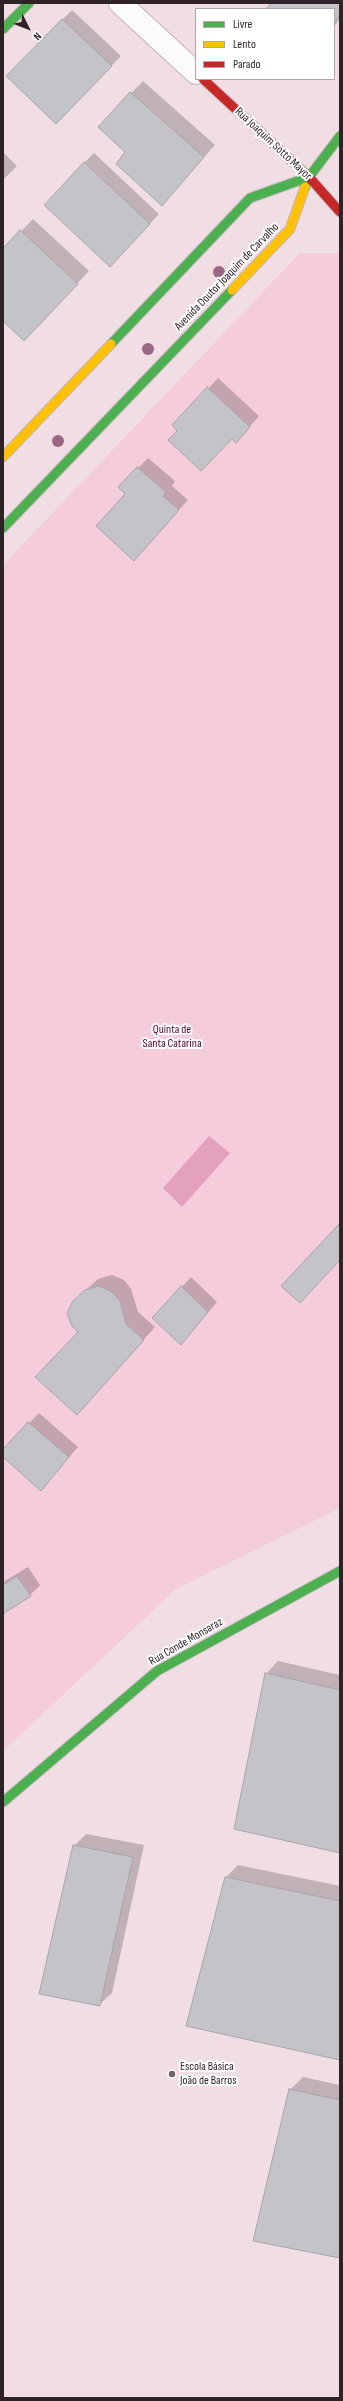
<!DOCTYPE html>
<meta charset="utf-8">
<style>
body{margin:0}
#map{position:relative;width:343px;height:2401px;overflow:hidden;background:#f1dee5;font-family:"Sofia Sans Condensed",sans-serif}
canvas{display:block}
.frame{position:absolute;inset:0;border:4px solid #302328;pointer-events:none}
.legend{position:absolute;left:195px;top:8px;width:140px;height:72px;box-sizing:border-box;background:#fff;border:1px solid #aca7a9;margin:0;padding:5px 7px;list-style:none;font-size:12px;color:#302328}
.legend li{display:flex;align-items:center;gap:8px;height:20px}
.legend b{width:20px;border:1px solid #aca7a9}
.north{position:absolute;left:8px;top:8px;width:40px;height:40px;-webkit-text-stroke:3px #fff;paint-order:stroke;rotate:132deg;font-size:11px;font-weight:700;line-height:16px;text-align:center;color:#302328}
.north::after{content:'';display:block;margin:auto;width:14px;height:18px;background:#302328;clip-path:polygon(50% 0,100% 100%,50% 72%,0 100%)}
</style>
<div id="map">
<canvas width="343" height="2401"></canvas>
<div class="frame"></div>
<ul class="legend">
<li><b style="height:5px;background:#4caf50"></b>Livre</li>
<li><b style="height:5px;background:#ffc107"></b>Lento</li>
<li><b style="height:5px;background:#c62828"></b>Parado</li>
</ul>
<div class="north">N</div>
</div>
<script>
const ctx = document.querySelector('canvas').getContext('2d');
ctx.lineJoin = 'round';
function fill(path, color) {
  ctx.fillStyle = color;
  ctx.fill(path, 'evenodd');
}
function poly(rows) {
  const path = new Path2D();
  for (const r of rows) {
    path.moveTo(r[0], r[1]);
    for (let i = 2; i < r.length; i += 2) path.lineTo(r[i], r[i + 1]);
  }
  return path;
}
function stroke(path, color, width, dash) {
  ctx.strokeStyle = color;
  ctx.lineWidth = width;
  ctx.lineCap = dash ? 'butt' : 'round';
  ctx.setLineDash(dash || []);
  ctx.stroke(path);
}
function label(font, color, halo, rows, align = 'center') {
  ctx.font = font + ' "Sofia Sans Condensed",sans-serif';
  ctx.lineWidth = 4;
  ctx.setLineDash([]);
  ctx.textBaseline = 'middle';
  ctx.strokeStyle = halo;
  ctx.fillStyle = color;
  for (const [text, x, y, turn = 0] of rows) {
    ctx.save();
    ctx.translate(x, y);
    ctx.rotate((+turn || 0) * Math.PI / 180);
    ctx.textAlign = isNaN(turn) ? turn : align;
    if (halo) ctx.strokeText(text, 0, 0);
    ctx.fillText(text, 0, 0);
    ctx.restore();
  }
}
const green = poly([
 [300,253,340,253,340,1508,176,1589,3,1751,3,565]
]);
const water = poly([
 [209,1136,230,1153,182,1207,163,1188]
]);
const shadow = poly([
 [272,3,340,3,340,18,334,27,334,9,267,9],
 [72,10,121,56,66,113,7,76],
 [143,81,215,145,162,205,126,152,99,127],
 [3,152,17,166,3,180],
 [94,153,159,214,120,256,84,163],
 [33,219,89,271,36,328,3,320,3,250],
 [218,378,259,416,245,432,232,438,174,425],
 [148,458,175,481,172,486,188,500,134,559,127,494,119,487],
 [112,1275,124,1280,131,1289,138,1312,155,1327,88,1402,74,1301,98,1279],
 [191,1277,217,1302,181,1344,153,1318],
 [39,1413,78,1447,41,1490,3,1456,3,1450],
 [28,1567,40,1585,30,1595,3,1613,3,1582],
 [278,1661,340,1675,340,1852,266,1674],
 [86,1834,144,1845,112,1993,100,2004,74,1846],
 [238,1865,340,1886,340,2059,226,1877],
 [303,2077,340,2085,340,2257,290,2090]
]);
const building = poly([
 [271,3,340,3,340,15,334,23,334,9,266,9,271,3],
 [62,19,112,66,56,124,6,76,62,19],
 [130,92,204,157,162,206,116,164,125,152,98,127,130,92],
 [84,162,150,224,110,267,44,205,84,162],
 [20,230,78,284,24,341,3,321,3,248,20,230],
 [207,387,250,427,236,443,232,439,201,471,168,440,177,431,172,425,207,387],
 [137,467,166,492,163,496,179,510,134,561,96,526,125,494,118,487,137,467],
 [340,1223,340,1260,300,1303,281,1286,340,1223],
 [99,1286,112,1292,120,1301,126,1324,144,1340,77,1415,35,1377,78,1332,72,1326,67,1313,73,1301,85,1290,99,1286],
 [181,1286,208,1312,181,1345,152,1318,181,1286],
 [28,1422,69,1457,41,1491,3,1457,3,1449,28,1422],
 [17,1576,31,1596,3,1614,3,1585,17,1576],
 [265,1673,340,1690,340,1853,234,1829,265,1673],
 [73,1845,133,1857,100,2006,39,1994,73,1845],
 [225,1877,340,1901,340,2060,186,2026,225,1877],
 [289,2089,340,2100,340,2258,253,2241,289,2089]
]);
const street = poly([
 [120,3,196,73]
]);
const fast = poly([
 [3,29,29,3],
 [305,187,309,177,340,136],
 [111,344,250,198,309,177],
 [3,528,232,290],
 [3,1802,157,1671,340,1571]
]);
const slow = poly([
 [232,290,290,229,305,187],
 [3,457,111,344]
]);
const jam = poly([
 [203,79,309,177,340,212]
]);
const trees = [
 [219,272],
 [148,349],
 [58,441]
];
const markers = [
 [172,2074,4,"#74646a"]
];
const streetNames = [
 ["Rua Joaquim Sotto Mayor",273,144,43],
 ["Avenida Doutor Joaquim de Carvalho",227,277,-46],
 ["Rua Conde Monsaraz",186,1642,-30]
];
const parkNames = [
 ["Quinta de",172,1030],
 ["Santa Catarina",172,1044]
];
const poiNames = [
 ["Escola Básica",180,2067],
 ["João de Barros",180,2081]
];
fill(green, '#f4ccdc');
fill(water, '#e4a1bd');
fill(shadow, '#0003');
fill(building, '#c4c3c8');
stroke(building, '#a7a5aa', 1);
stroke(street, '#c4b5bb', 24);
stroke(fast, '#c4b5bb', 11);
stroke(slow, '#c4b5bb', 11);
stroke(jam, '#c4b5bb', 11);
stroke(street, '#fdfafb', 22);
stroke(fast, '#4caf50', 9);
stroke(slow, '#ffc107', 9);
stroke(jam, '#c62828', 9);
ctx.fillStyle = '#9b6783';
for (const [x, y] of trees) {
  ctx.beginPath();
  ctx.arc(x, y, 6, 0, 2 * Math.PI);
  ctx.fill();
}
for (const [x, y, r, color] of markers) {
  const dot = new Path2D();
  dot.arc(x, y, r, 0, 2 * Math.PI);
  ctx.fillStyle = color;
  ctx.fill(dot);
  stroke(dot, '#fff', 1.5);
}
label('12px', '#302328', '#fff', streetNames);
label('12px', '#540532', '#fff', parkNames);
label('12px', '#302328', '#fff', poiNames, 'left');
</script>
